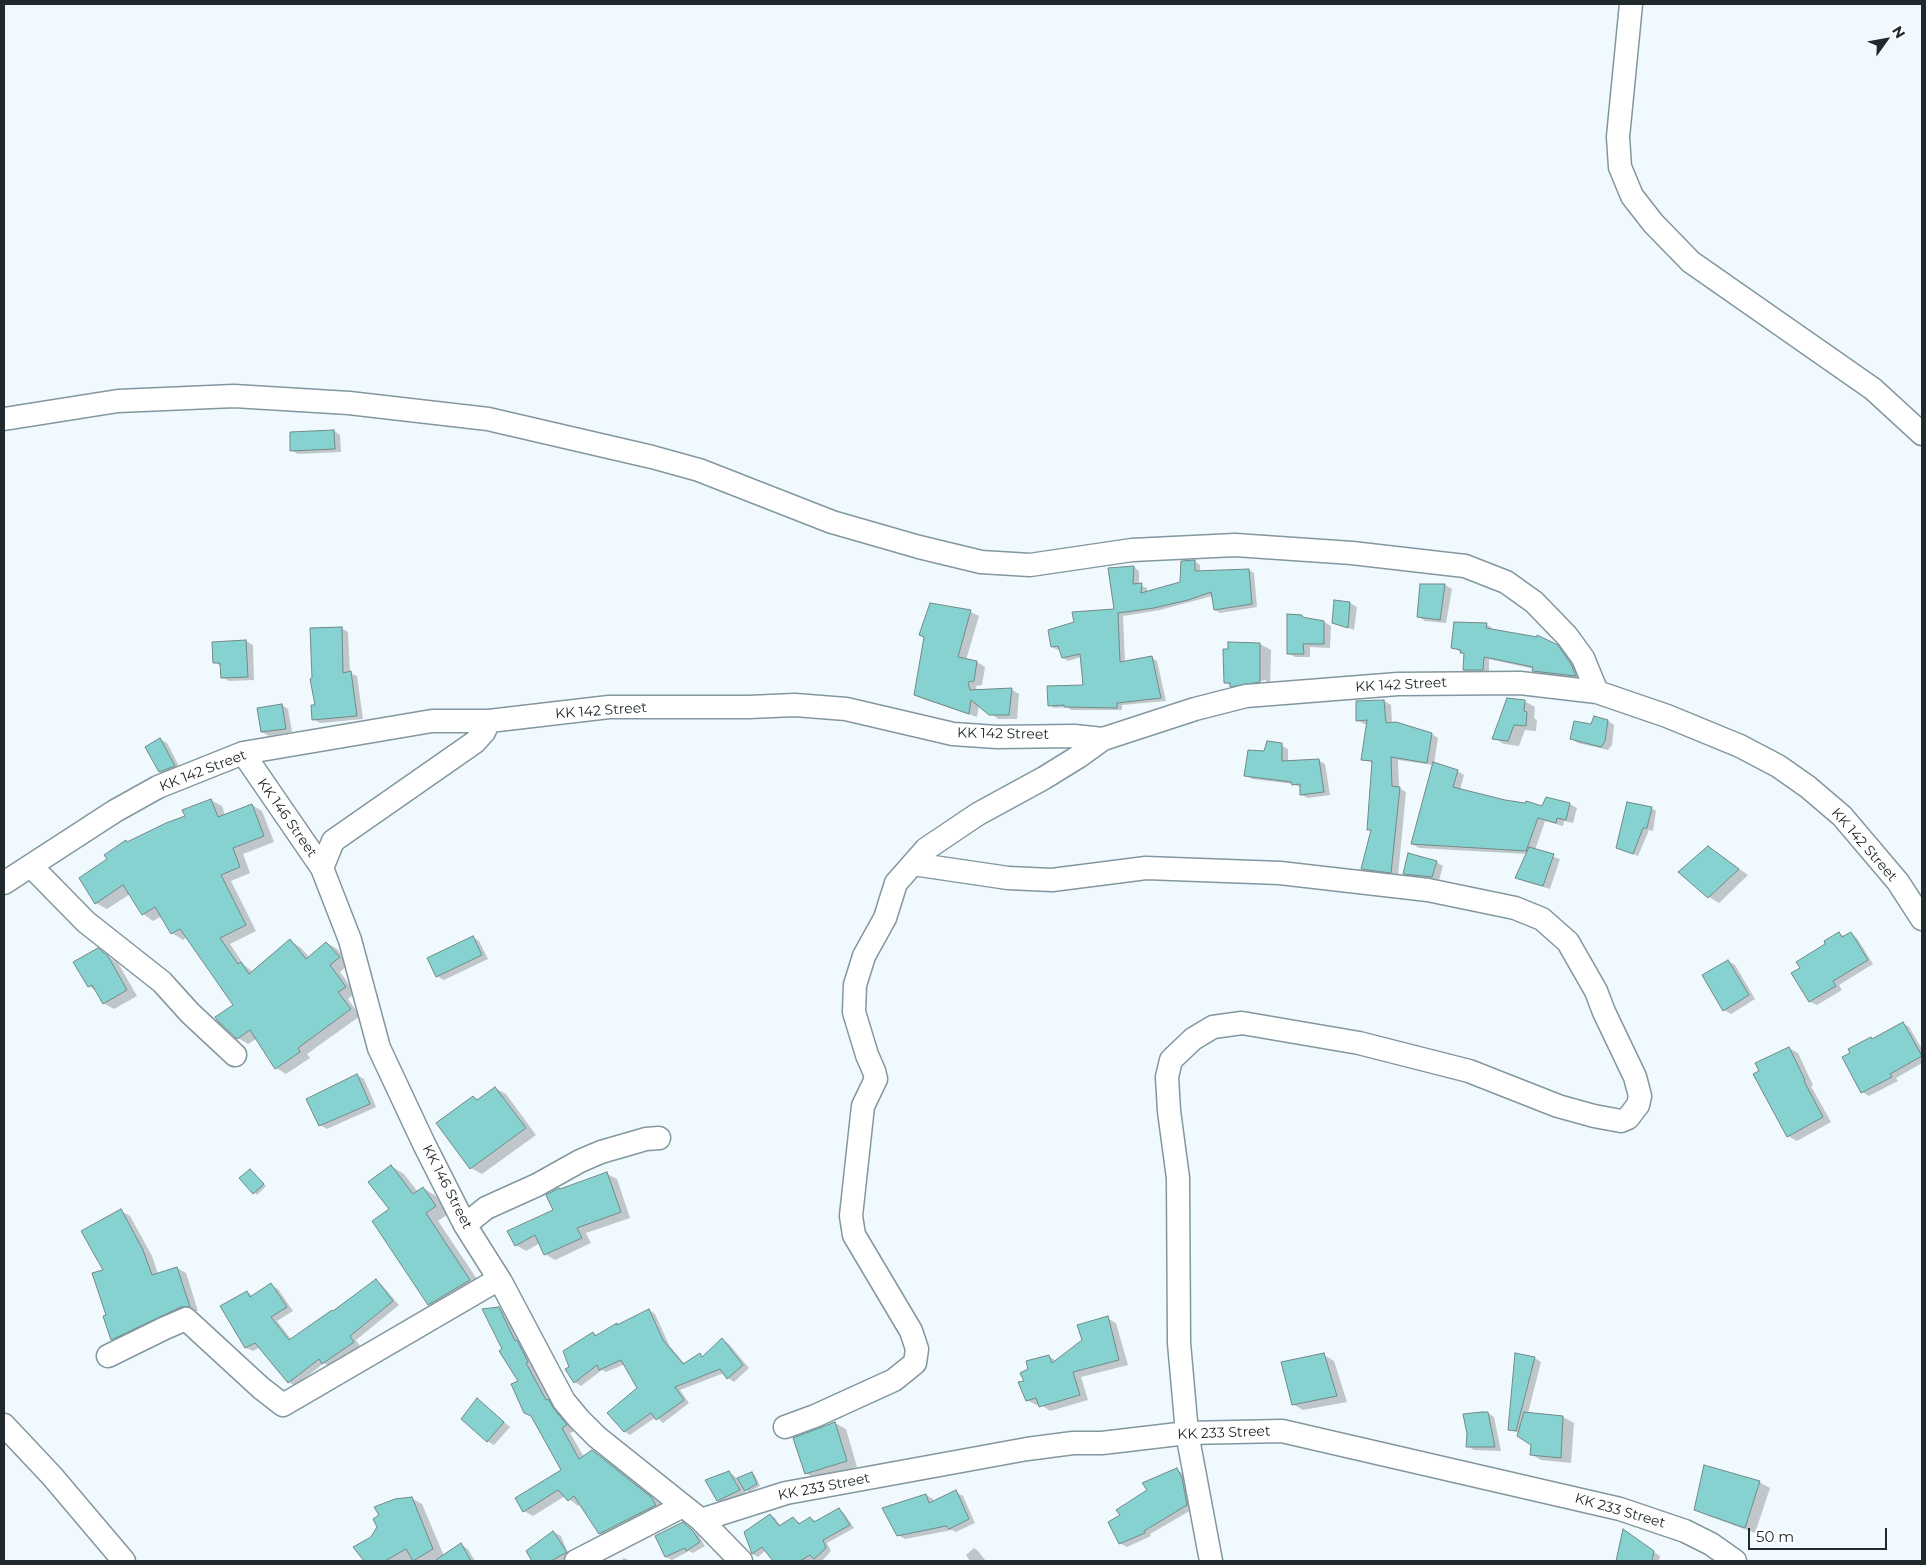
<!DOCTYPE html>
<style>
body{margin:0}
#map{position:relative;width:1926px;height:1565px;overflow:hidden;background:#f0f9fd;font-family:Montserrat,sans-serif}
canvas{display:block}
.frame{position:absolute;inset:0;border:5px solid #20292c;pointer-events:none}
.north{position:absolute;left:1861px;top:15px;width:50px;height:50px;-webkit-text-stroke:4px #fff;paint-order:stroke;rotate:58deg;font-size:14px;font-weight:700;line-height:20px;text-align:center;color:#20292c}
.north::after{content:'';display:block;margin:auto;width:18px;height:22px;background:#20292c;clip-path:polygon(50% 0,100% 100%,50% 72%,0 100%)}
.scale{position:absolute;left:1748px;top:1528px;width:139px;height:22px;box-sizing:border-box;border:2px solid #20292c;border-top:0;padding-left:6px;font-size:15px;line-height:18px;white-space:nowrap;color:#20292c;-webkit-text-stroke:4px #fff;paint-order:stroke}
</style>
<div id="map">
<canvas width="1926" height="1565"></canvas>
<div class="frame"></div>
<div class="north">N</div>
<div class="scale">50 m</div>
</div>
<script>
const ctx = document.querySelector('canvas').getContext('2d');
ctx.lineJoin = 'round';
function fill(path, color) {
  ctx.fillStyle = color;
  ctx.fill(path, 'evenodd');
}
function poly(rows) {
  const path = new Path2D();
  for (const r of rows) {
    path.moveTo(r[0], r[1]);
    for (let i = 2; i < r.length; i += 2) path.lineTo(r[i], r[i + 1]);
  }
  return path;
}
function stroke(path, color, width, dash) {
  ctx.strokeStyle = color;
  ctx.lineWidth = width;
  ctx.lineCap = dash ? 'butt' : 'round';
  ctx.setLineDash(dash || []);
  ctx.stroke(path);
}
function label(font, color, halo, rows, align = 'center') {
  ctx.font = font + ' Montserrat,sans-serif';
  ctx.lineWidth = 4;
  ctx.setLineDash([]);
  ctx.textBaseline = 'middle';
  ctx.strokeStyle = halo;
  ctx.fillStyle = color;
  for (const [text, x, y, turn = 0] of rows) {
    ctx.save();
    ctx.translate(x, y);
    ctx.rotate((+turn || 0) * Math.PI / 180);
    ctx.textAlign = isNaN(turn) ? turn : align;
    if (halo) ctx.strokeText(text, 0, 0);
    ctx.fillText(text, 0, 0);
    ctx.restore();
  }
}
const shadow = poly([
 [334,431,340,435,341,452,298,454,291,450],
 [1194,561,1200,565,1200,572,1249,570,1254,573,1257,607,1220,613,1215,610,1212,596,1160,610,1123,616,1125,663,1152,658,1157,661,1166,701,1122,705,1122,710,1071,710,1067,707,1054,708,1049,705,1085,686,1081,657,1068,661,1063,658,1060,649,1058,650,1052,647,1115,611,1134,567,1139,571,1139,585,1147,588,1147,593,1182,583],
 [1422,585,1445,585,1452,589,1446,623,1425,621,1419,617],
 [1350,603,1357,607,1354,630,1333,622],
 [930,605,971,612,979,616,966,660,977,662,985,667,982,685,976,686,977,691,1011,689,1019,694,1017,719,998,719,979,705,977,717,923,699,915,694],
 [1302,616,1308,620,1324,622,1331,626,1330,648,1310,647,1310,657,1295,657,1288,653],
 [1486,624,1492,628,1492,630,1557,646,1564,650,1577,669,1581,679,1540,674,1534,671,1534,669,1489,659,1489,673,1470,673,1464,670,1465,655,1453,647],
 [341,628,348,632,350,673,357,676,363,719,320,723,313,719],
 [246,641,253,645,254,680,229,681,222,677,221,666,214,662],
 [1260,644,1271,650,1270,687,1241,692,1225,682],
 [1266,680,1266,682,1234,687,1234,685],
 [1384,701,1391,705,1392,724,1432,734,1438,738,1434,764,1457,771,1464,775,1460,790,1505,801,1543,807,1546,798,1570,804,1577,808,1573,823,1564,821,1563,826,1545,821,1535,850,1560,859,1550,889,1523,881,1516,877,1527,854,1419,848,1412,844,1433,765,1398,760,1399,788,1406,792,1398,876,1369,872,1363,869,1372,831,1369,829,1373,763,1362,759,1368,724,1364,724,1357,720],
 [1524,701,1535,707,1534,718,1537,720,1536,731,1525,730,1519,746,1504,744,1494,738],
 [282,705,288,709,292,732,269,736,262,732],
 [1608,721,1614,725,1612,745,1608,750,1578,743,1571,739,1592,726],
 [160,739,167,743,181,770,167,776,160,772],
 [1281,745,1288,749,1288,762,1318,760,1325,764,1330,795,1308,798,1301,795,1301,788,1294,784,1252,779,1246,775,1265,752],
 [211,800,222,806,225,815,252,805,262,811,274,842,243,854,250,873,231,881,256,931,230,944,244,965,253,972,290,941,300,947,310,958,327,943,337,949,349,964,340,972,355,993,348,999,360,1016,307,1054,310,1058,286,1074,276,1068,256,1039,248,1044,238,1038,235,1005,187,937,183,940,172,933,162,916,153,921,143,914,130,894,107,909,96,903,129,843,187,817],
 [1651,808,1656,811,1653,831,1649,830,1638,856,1617,847],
 [1708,847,1748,875,1719,903,1709,897],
 [1436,862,1443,866,1439,880,1411,877,1404,873],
 [1839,933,1845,937,1851,934,1857,938,1873,964,1839,985,1842,990,1817,1005,1810,1002,1793,974,1801,968],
 [473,937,479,941,488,959,444,980,437,976],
 [98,950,118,963,137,996,114,1009,103,1003,96,991,89,986],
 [1728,961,1735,965,1755,999,1731,1014,1724,1010],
 [1903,1023,1909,1027,1922,1049,1922,1063,1896,1078,1898,1081,1869,1096,1862,1092,1852,1053,1871,1038,1873,1039],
 [1789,1048,1798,1053,1813,1085,1811,1086,1831,1122,1797,1141,1788,1136],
 [357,1075,364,1079,376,1107,327,1129,320,1125],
 [495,1088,506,1094,536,1135,482,1174,471,1168,473,1097,479,1100],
 [391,1166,404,1174,418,1192,423,1188,436,1196,448,1214,438,1221,483,1288,442,1312,429,1304,391,1210],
 [250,1170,266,1186,257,1195,241,1178],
 [607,1174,617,1179,630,1218,586,1233,591,1243,555,1260,545,1254,540,1243,526,1251,516,1245,554,1210,561,1190],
 [121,1211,130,1216,152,1256,158,1274,177,1268,186,1273,198,1311,190,1311,121,1344,112,1339,107,1316],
 [376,1281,382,1285,399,1305,356,1340,360,1346,330,1367,324,1363,295,1386,289,1382,260,1347,253,1351,246,1348,247,1292,254,1297,271,1285,278,1289,293,1311,277,1321,291,1339],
 [499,1308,508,1314,537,1367,534,1369,554,1404,575,1431,570,1433,584,1457,592,1452,602,1457,660,1503,665,1511,609,1539,600,1534,581,1503,578,1506,565,1496,533,1516,524,1511,562,1470,503,1350],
 [649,1310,655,1314,669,1345,685,1364,700,1355,704,1357,722,1340,728,1343,749,1368,734,1382,728,1378,724,1373,680,1390,689,1403,663,1423,656,1417,630,1435,624,1431,639,1388,625,1364,606,1372,602,1370,581,1386,575,1382,567,1370,570,1368,593,1333,598,1336,617,1324,619,1325],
 [1107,1318,1116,1323,1128,1365,1081,1377,1088,1400,1050,1411,1040,1404,1036,1405,1027,1400,1025,1381,1048,1356,1057,1361,1083,1340],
 [1324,1355,1334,1361,1347,1402,1303,1410,1293,1404],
 [1535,1358,1541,1362,1528,1413,1563,1417,1574,1423,1571,1463,1541,1460,1531,1454,1533,1445,1519,1433,1509,1429],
 [477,1399,510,1427,494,1445,487,1441],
 [1488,1413,1494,1417,1501,1451,1474,1450,1467,1446],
 [835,1423,846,1429,857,1467,816,1479,806,1473,795,1439],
 [1177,1470,1184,1474,1193,1509,1150,1534,1151,1536,1127,1547,1120,1543,1121,1516],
 [729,1472,738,1479,752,1473,755,1475,760,1486,749,1492,744,1489,746,1494,725,1504,718,1500],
 [1759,1482,1770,1488,1755,1533,1706,1515,1696,1509],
 [956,1492,963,1496,975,1523,956,1532,952,1530,905,1539,898,1535,926,1495,933,1499,934,1502],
 [411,1498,422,1504,444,1556,462,1545,468,1549,475,1561,445,1561,442,1556,432,1561,366,1561,355,1547,371,1538],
 [839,1509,844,1513,854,1528,827,1543,831,1551,822,1561,775,1561,766,1550,758,1557,753,1554,745,1533,770,1515,775,1518,781,1526,793,1518,801,1524,810,1518,816,1521],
 [688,1527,698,1535,705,1546,693,1553,689,1551,672,1560,666,1557,657,1537],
 [1624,1531,1660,1556,1659,1561,1617,1561],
 [554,1532,561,1536,570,1558,565,1561,534,1561,527,1551],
 [974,1548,977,1550,986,1561,970,1561,966,1555],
 [624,1558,631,1561,620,1561]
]);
const building = poly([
 [334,430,335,449,290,451,290,432,334,430],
 [1195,560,1195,571,1249,569,1252,604,1214,610,1211,592,1188,600,1154,608,1118,613,1120,662,1152,656,1161,698,1117,703,1117,708,1064,707,1064,705,1048,706,1047,686,1083,685,1080,654,1062,658,1058,646,1051,647,1048,630,1074,622,1072,612,1114,609,1108,568,1134,566,1133,584,1142,583,1141,593,1180,582,1181,561,1195,560],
 [1420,584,1445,584,1440,620,1417,617,1420,584],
 [1334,600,1350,602,1348,628,1332,623,1334,600],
 [930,603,971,610,958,657,977,661,974,681,968,682,970,690,1012,688,1009,715,989,715,971,700,969,714,914,695,924,637,919,635,930,603],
 [1287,614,1302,615,1302,617,1324,621,1324,644,1303,644,1304,654,1287,654,1287,614],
 [1454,622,1487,623,1486,628,1537,637,1537,635,1558,645,1571,664,1576,676,1532,671,1533,667,1484,657,1483,670,1463,670,1464,653,1460,653,1461,650,1451,648,1454,622],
 [342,627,343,673,351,671,357,716,312,720,311,705,315,705,310,679,312,678,310,628,342,627],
 [246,640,248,677,221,678,220,663,213,663,212,642,246,640],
 [1228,642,1260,643,1260,682,1230,687,1230,683,1224,683,1223,649,1228,649,1228,642],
 [1507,698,1525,700,1524,711,1527,712,1526,726,1514,725,1508,741,1492,739,1507,698],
 [1384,700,1386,723,1396,722,1432,733,1427,763,1391,757,1392,786,1400,787,1391,873,1361,869,1371,830,1367,830,1372,761,1361,760,1367,720,1356,721,1356,701,1384,700],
 [282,704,286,729,261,732,257,708,282,704],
 [1594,716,1608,720,1605,741,1601,747,1570,739,1574,721,1591,724,1594,716],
 [160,738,175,766,159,772,145,747,160,738],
 [1267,741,1282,743,1282,761,1319,759,1324,792,1300,795,1300,784,1292,785,1291,782,1244,776,1248,750,1264,751,1267,741],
 [1433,762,1458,770,1453,787,1505,800,1525,803,1526,801,1542,806,1546,797,1570,803,1566,820,1557,818,1556,823,1538,818,1526,851,1411,844,1433,762],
 [211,799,218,817,252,804,264,836,233,848,240,867,221,875,246,925,220,938,238,964,241,962,249,974,290,939,306,959,326,942,340,957,330,965,346,987,338,992,351,1009,298,1048,300,1052,275,1069,250,1030,237,1039,217,1020,215,1017,233,1005,180,929,171,934,155,907,142,915,123,885,95,904,79,878,107,859,104,855,126,840,127,842,166,823,185,816,182,810,211,799],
 [1627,802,1652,807,1647,828,1643,828,1633,854,1616,848,1627,802],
 [1708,846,1739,869,1708,898,1678,872,1708,846],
 [1529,847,1554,854,1543,886,1515,878,1529,847],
 [1408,853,1437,861,1432,877,1403,874,1408,853],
 [1839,932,1842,937,1851,932,1868,960,1833,981,1836,986,1809,1002,1791,973,1800,968,1796,962,1825,944,1824,941,1839,932],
 [473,936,482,955,436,977,427,958,473,936],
 [98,948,108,956,127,990,103,1004,92,985,88,987,73,962,98,948],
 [1728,960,1749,995,1723,1011,1702,975,1728,960],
 [1903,1022,1922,1056,1890,1074,1892,1077,1861,1093,1842,1057,1850,1053,1848,1049,1871,1037,1872,1039,1903,1022],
 [1789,1047,1805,1080,1804,1081,1823,1117,1787,1137,1753,1074,1759,1071,1755,1063,1789,1047],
 [357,1074,370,1104,319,1126,306,1099,357,1074],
 [495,1087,526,1128,470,1169,436,1123,473,1096,477,1100,495,1087],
 [391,1165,413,1194,423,1187,436,1206,426,1213,470,1280,428,1305,372,1221,389,1209,368,1182,391,1165],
 [250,1169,264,1184,253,1194,239,1178,250,1169],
 [607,1172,621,1212,577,1228,582,1238,544,1255,535,1235,515,1246,507,1231,553,1210,546,1195,559,1188,560,1189,607,1172],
 [121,1209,143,1250,152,1275,177,1267,190,1307,181,1307,111,1340,103,1316,106,1315,92,1273,103,1270,81,1231,121,1209],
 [376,1279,393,1301,350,1336,354,1342,322,1364,319,1359,288,1383,255,1343,245,1348,220,1306,247,1291,250,1297,271,1283,287,1307,271,1317,289,1340,332,1310,333,1311,376,1279],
 [499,1307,515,1341,517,1340,528,1362,526,1363,546,1400,548,1399,554,1409,567,1425,562,1428,579,1459,592,1450,651,1497,656,1505,599,1534,574,1496,568,1501,558,1490,523,1512,515,1498,561,1470,531,1416,524,1413,511,1384,518,1381,499,1351,502,1349,482,1309,499,1307],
 [649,1309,663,1340,683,1364,700,1353,702,1357,722,1338,743,1365,727,1379,720,1369,675,1387,684,1400,656,1420,651,1413,624,1432,607,1413,637,1388,621,1360,599,1370,597,1365,574,1383,565,1369,569,1367,563,1351,593,1332,595,1336,617,1323,617,1325,649,1309],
 [1108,1316,1119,1360,1073,1372,1080,1395,1039,1407,1036,1398,1026,1401,1018,1382,1024,1381,1020,1373,1028,1369,1026,1361,1049,1355,1052,1363,1082,1340,1077,1325,1108,1316],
 [1324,1353,1337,1396,1292,1405,1281,1362,1324,1353],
 [1515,1353,1535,1357,1516,1431,1508,1430,1515,1353],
 [477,1398,504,1422,487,1442,461,1419,477,1398],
 [1482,1412,1488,1412,1495,1447,1466,1447,1467,1434,1463,1414,1482,1412],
 [1524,1412,1563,1416,1561,1458,1530,1455,1531,1445,1517,1436,1524,1412],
 [835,1422,847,1461,805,1474,793,1438,835,1422],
 [1704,1465,1760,1481,1745,1528,1694,1510,1704,1465],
 [1177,1468,1182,1478,1187,1505,1144,1531,1145,1533,1119,1544,1108,1522,1120,1515,1116,1510,1147,1490,1142,1483,1177,1468],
 [729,1471,740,1490,717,1501,705,1480,729,1471],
 [752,1472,757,1484,745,1491,737,1478,752,1472],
 [956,1490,969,1519,949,1529,946,1526,897,1536,882,1508,926,1494,929,1503,956,1490],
 [412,1497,433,1549,413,1561,406,1549,385,1561,364,1561,353,1547,371,1537,377,1527,373,1519,379,1515,374,1507,395,1499,412,1497],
 [839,1508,850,1525,823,1540,826,1548,814,1559,810,1555,800,1561,773,1561,762,1547,752,1554,744,1532,770,1514,779,1526,793,1517,799,1524,810,1517,814,1522,839,1508],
 [683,1522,693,1531,700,1542,686,1551,685,1548,665,1557,655,1536,683,1522],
 [1623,1529,1654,1551,1652,1561,1616,1561,1623,1529],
 [553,1531,567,1552,551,1561,532,1561,526,1551,553,1531],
 [461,1543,471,1561,434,1561,461,1543]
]);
const minor = poly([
 [1631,4,1618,137,1620,167,1632,196,1653,223,1691,262,1873,389,1922,434],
 [4,419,118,401,234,396,349,403,488,419,652,457,699,470,832,522,919,547,981,562,1030,565,1132,550,1235,545,1352,553,1465,566,1506,582,1534,602,1567,636,1583,658,1597,692],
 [243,753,322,868,350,940,379,1048,424,1144,465,1225,501,1282,564,1401,579,1419,597,1437,701,1520,741,1561],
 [913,864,1008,878,1052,880,1146,868,1280,873,1428,890,1515,908,1542,919,1568,942,1596,991,1604,1012,1635,1077,1640,1096,1638,1105,1628,1118,1621,1121,1594,1116,1558,1106,1469,1071,1359,1043,1242,1023,1213,1027,1193,1039,1171,1060,1167,1077,1169,1111,1178,1178,1179,1343,1187,1433,1211,1561],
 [31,866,86,922,162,982,190,1013,235,1055],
 [322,868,333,841,475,742,484,732,489,721],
 [4,883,115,811,158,787,243,753,432,721,489,721,609,707,749,707,795,705,846,709,953,734,997,737,1074,736,1103,739,1195,709,1246,696,1398,684,1520,683,1597,692,1667,716,1740,746,1778,766,1808,787,1842,816,1898,882,1922,919],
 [465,1225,486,1208,537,1185,580,1161,601,1152,646,1139,659,1138],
 [108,1356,165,1328,186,1319,261,1388,283,1405,499,1279],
 [4,1425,52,1476,124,1561],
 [785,1427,815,1416,894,1380,915,1363,917,1349,911,1331,854,1235,851,1216,863,1106,876,1079,874,1071,867,1055,854,1012,855,985,864,956,885,918,896,883,926,849,978,814,1044,778,1078,757,1103,739],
 [701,1520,786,1493,1027,1449,1073,1443,1102,1443,1187,1433,1282,1431,1620,1509,1685,1531,1711,1544,1735,1561],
 [576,1561,683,1506]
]);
const streetNames = [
 ["KK 142 Street",1401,685,-3],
 ["KK 142 Street",601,711,-4],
 ["KK 142 Street",1003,734,1],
 ["KK 142 Street",203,771,-21],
 ["KK 146 Street",287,818,55],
 ["KK 142 Street",1864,845,49],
 ["KK 146 Street",447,1187,63],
 ["KK 233 Street",1224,1433,-2],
 ["KK 233 Street",824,1487,-11],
 ["KK 233 Street",1620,1511,16]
];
fill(shadow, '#0003');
fill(building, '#86d2d0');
stroke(building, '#718988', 1);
stroke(minor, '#8297a0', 25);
stroke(minor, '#fff', 22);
label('14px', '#20292c', '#fff', streetNames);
</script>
